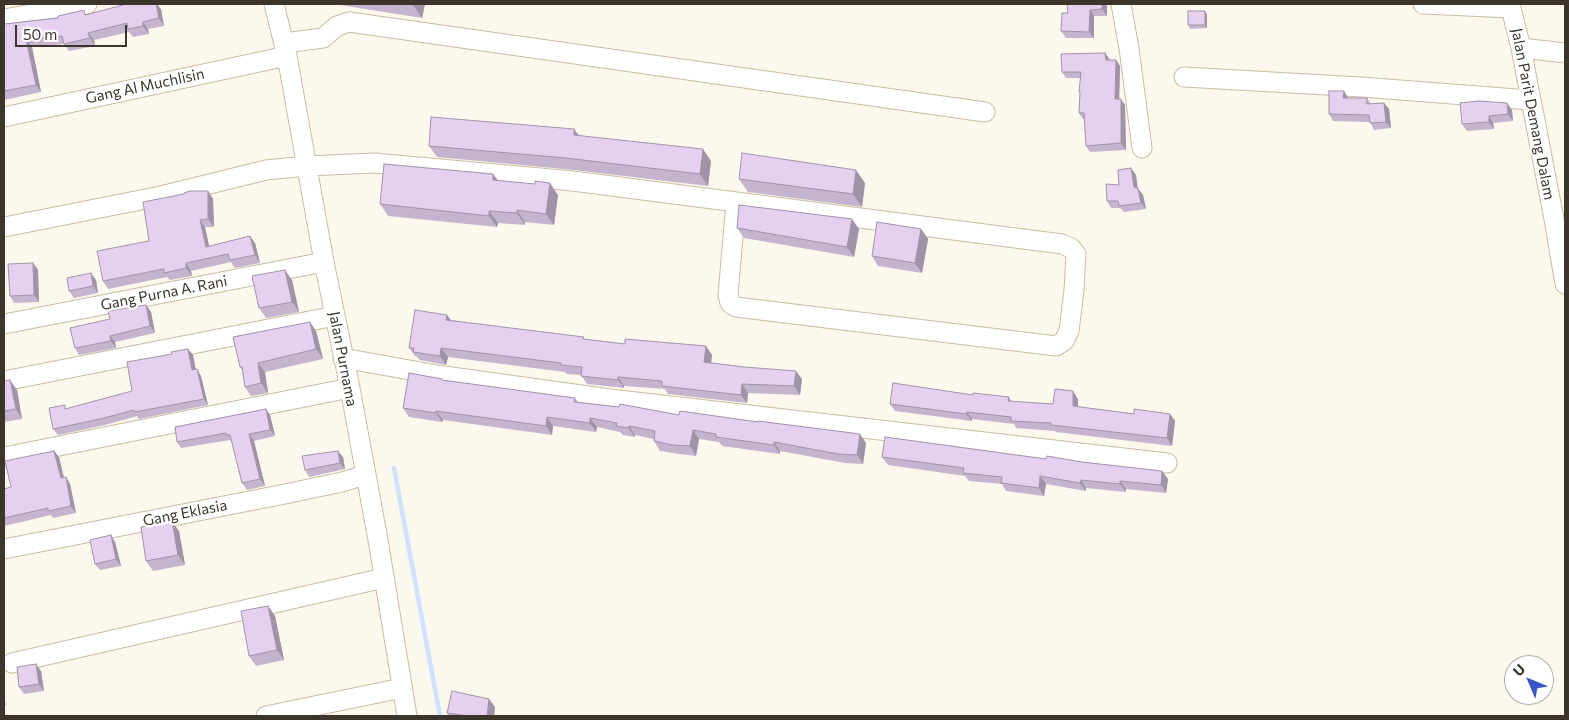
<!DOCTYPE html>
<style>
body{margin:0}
#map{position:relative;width:1569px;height:720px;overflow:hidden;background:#fdf8ed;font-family:Commissioner,sans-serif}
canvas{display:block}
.frame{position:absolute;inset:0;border:5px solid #3b352b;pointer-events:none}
.north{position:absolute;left:1504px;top:655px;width:50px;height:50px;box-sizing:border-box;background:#fff;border:1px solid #b1aeaa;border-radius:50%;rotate:315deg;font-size:14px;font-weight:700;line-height:20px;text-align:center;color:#3b352b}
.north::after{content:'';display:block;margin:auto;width:18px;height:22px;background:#3b55c7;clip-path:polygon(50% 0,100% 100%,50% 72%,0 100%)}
.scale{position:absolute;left:15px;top:25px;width:112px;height:22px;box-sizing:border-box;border:2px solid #3b352b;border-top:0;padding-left:6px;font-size:15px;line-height:18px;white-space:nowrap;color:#3b352b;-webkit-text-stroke:4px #fff;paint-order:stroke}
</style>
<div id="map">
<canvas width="1569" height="720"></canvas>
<div class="frame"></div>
<div class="north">U</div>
<div class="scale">50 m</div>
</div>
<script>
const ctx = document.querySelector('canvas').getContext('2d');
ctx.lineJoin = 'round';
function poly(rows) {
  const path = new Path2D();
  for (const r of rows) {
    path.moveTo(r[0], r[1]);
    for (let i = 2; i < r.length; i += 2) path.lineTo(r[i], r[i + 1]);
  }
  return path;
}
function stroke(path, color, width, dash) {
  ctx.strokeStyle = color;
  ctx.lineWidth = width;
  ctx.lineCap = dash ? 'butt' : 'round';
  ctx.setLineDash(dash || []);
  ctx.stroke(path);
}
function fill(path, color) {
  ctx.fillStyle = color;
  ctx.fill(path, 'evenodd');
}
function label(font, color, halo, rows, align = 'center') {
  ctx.font = font + ' Commissioner,sans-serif';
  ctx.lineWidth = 4.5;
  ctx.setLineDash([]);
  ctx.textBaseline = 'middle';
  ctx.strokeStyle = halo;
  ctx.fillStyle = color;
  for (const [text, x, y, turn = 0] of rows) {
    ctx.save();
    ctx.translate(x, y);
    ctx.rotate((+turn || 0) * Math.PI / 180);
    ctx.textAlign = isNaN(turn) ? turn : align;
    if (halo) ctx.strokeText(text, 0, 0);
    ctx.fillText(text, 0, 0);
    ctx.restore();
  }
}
const stream = poly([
 [394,468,440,716]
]);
const minor = poly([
 [274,4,287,56,324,262,350,388,378,540,407,716],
 [1121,4,1129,48,1142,148],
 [1423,4,1511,8],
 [1510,4,1521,48,1554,219,1565,284],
 [4,19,87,4],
 [284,43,323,38,337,26,349,22,985,112],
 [1521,48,1565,53],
 [1184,77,1361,87,1530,100],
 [4,117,287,56],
 [4,227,161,196,266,170,307,166,374,163,573,181,1062,244,1071,248,1076,254,1074,290,1069,331,1064,341,1056,346,736,307,730,303,728,295,736,203],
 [4,324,324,262],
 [343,358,437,375,610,399,1167,463],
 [4,381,335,316],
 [4,457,350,388],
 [4,549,285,494,342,482,365,475],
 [12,663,384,578],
 [266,716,402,688]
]);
const wall = poly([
 [334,4,425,4,422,18],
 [1107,4,1107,16,1094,16,1094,38,1066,38,1061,31,1068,13],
 [161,9,164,26,148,29,149,34,133,37,129,32,94,40,95,46,69,51,64,44,32,47,41,92,4,100,4,24,87,14],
 [1205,11,1207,15,1207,28,1190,29,1188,25],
 [1105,53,1110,60,1116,60,1120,66,1119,99,1125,105,1126,150,1090,152,1086,146,1084,119,1083,119,1079,113,1080,94,1079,92,1081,78,1066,78,1062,72],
 [1344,91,1348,98,1367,98,1371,104,1384,103,1389,109,1391,128,1374,130,1370,122,1333,121,1329,114],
 [1507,103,1512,110,1513,121,1493,123,1494,129,1467,131,1462,124],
 [579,135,711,161,708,186,574,170,437,157,429,146],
 [493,174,498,181,558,195,554,225,525,222,525,225,498,223,497,227,388,216,380,204],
 [1136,175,1138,188,1143,195,1146,209,1124,212,1120,208,1111,208,1107,201,1119,185],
 [739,179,865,183,862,207,748,192],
 [208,191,213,199,214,227,205,227,209,246,255,243,260,263,235,268,231,262,191,271,192,276,170,280,167,277,108,289,103,281,149,241,184,194],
 [737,228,859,229,854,257,744,238],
 [921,229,928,239,922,273,878,266,872,256],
 [33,263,38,270,39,302,14,303,10,296],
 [96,280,98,293,74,298,69,291],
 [292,280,299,312,266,318,259,308],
 [146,305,151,312,155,333,115,342,116,348,79,355,75,348,110,319],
 [447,315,451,320,586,340,625,344,706,346,712,355,711,363,802,379,800,395,748,393,747,403,668,394,665,389,624,386,624,388,587,384,581,375,567,374,565,372,448,357,446,365,420,360,417,357,415,356,409,348],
 [316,331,323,359,265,372,268,393,251,396,245,387,242,370,240,367],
 [188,349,193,355,196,370,201,376,208,405,139,419,137,416,105,425,58,435,53,429,67,409,132,391,172,354],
 [4,381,17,390,22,419,4,422],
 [443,381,575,398,578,402,679,415,866,443,863,464,845,463,780,451,780,454,722,446,719,442,699,439,696,456,679,454,660,451,654,441,654,439,635,435,635,437,623,435,620,432,597,427,596,432,553,426,552,435,443,420,442,422,409,417,403,408],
 [973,395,1009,397,1012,402,1053,404,1078,399,1078,407,1134,414,1170,414,1175,421,1172,446,1056,432,1055,431,1016,428,1014,424,972,419,972,421,895,411,890,404],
 [270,415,275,436,254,441,265,486,247,490,242,483,232,442,230,440,181,448,177,442],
 [54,451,59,457,64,477,66,477,70,484,76,513,53,518,51,515,4,526,4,489,11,487],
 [343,457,345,469,309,477,305,470],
 [882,457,1168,479,1166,493,1126,489,1126,492,1086,488,1086,491,1046,484,1044,496,1006,491,1002,484,969,481,965,476,888,465],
 [179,531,185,565,153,571,146,561],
 [115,542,121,566,100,570,95,564],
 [268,606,275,616,284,660,256,666,249,656],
 [41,671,44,691,24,694,19,687],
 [489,699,495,707,494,716,449,716,447,713]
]);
const shadedWall = poly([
 [156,4,157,4,161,9,164,26,159,18],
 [414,4,425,4,422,18,413,5],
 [1102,4,1107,4,1107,16,1102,9],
 [1090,10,1094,16,1094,38,1089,32],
 [1205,11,1207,15,1207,28,1205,25],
 [143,22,148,29,149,34,143,26],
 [88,33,94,40,95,46,90,38],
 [26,39,32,47,41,92,36,85],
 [1105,53,1110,60,1110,66,1106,60],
 [1116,60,1120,66,1119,105,1115,99],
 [1344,91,1348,98,1348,105,1343,98],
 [1121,99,1125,105,1126,150,1121,143],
 [1384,103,1389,109,1391,128,1386,122],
 [1507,103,1512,110,1513,121,1508,114],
 [1489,116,1493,123,1494,129,1489,122],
 [574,129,583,141,574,135],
 [703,149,711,161,708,186,700,174],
 [1131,168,1136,175,1138,193,1134,187],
 [856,170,865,183,862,207,853,194],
 [493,174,502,186,493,180],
 [550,183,558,195,554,225,546,214],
 [1138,189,1143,195,1146,209,1141,203],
 [208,191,213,199,214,227,208,219],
 [517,210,525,222,525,225,517,213],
 [489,211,498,223,497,227,489,216],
 [852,219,859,229,854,257,847,247],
 [200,220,205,227,211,255,206,247],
 [921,229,928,239,922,273,915,263],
 [250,236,255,243,260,263,255,255],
 [33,263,38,270,39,302,34,295],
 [186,263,191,271,192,276,186,268],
 [285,270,292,280,299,312,292,302],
 [91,273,96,280,98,293,93,286],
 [146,305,151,312,155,333,150,326],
 [447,315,453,324,446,320],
 [310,322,316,331,323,359,316,349],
 [110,336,115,342,116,348,111,341],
 [706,346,712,355,710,371,704,362],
 [441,348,448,357,446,365,440,356],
 [188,349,193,355,197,377,192,370],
 [258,363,265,372,268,393,261,383],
 [197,369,201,376,208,405,204,399],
 [796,371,802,379,800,395,794,386],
 [618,377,624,386,624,388,618,380],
 [10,380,17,390,22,419,16,409],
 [742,384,748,393,747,403,741,395],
 [1073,391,1078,399,1078,414,1073,406],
 [266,409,270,415,275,436,270,430],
 [436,411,443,420,442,422,436,413],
 [967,412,972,419,972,421,966,414],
 [1170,414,1175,421,1172,446,1167,438],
 [547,417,553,426,552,435,546,426],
 [590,418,597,427,596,432,590,423],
 [629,426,635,435,635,437,628,428],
 [693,430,699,439,696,456,690,446],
 [249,434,254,441,265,486,260,479],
 [860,434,866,443,863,464,857,455],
 [774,442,780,451,780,454,774,445],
 [54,451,59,457,65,484,61,478],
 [338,451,343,457,345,469,340,463],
 [1162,471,1168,479,1166,493,1161,485],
 [1040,476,1046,484,1044,496,1039,488],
 [66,477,70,484,76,513,71,506],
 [1081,480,1086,488,1086,491,1080,483],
 [1120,481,1126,489,1126,492,1120,484],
 [172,521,179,531,185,565,178,555],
 [111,535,115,542,121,566,116,559],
 [268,606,275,616,284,660,277,650],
 [36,664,41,671,44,691,39,684],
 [4,696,6,706,4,703],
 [489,699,495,707,494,716,487,716]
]);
const building = poly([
 [123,4,156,4,159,18,143,22,143,26,128,29,127,23,88,33,90,38,64,44,62,36,26,39,36,85,4,91,4,24,58,18,58,16,84,10,85,15,123,5,123,4],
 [1067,4,1102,4,1102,9,1090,10,1089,32,1061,31,1062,13,1068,13,1067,4],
 [1188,11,1205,11,1205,25,1188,25,1188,11],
 [1105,53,1106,60,1116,60,1115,99,1121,99,1121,143,1086,146,1084,113,1079,113,1080,92,1079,92,1081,72,1062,72,1061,54,1105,53],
 [1329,91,1344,91,1343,98,1367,98,1367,104,1384,103,1386,122,1370,123,1369,115,1329,114,1329,91],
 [1479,101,1507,103,1508,114,1489,116,1489,122,1462,124,1460,103,1479,101],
 [431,117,574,129,574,135,703,149,700,174,566,158,429,146,431,117],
 [742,153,856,170,853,194,739,179,742,153],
 [384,164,493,174,493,180,535,184,535,181,550,183,546,214,517,210,517,213,489,211,489,216,380,204,384,164],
 [1131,168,1134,187,1138,189,1141,203,1119,206,1118,201,1107,201,1106,184,1119,185,1118,170,1131,168],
 [190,191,208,191,208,219,200,220,206,247,250,236,255,255,230,260,228,254,186,263,186,268,164,273,164,269,103,281,97,251,149,241,143,202,184,194,184,193,190,191],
 [739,205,852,219,847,247,737,228,739,205],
 [877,222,921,229,915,263,872,256,877,222],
 [33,263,34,295,10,296,8,264,33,263],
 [285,270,292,302,259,308,252,276,285,270],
 [91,273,93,286,69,291,67,278,91,273],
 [146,305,150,326,110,336,111,341,75,348,70,328,110,319,108,311,146,305],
 [415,310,447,315,446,320,584,337,583,339,625,344,625,339,706,346,704,362,744,367,796,371,794,386,742,384,741,395,662,386,662,381,618,377,618,380,581,376,582,367,561,365,561,363,441,348,440,356,413,352,414,348,409,348,415,310],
 [310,322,316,349,258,363,261,383,245,387,242,367,240,367,233,337,310,322],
 [188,349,192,370,197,369,204,399,135,412,134,410,100,419,53,429,49,408,65,405,65,409,132,391,127,362,172,354,171,352,188,349],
 [409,373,442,379,442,380,575,398,574,402,619,407,620,404,636,407,679,415,680,411,758,422,758,421,860,434,857,455,838,454,774,442,774,445,716,437,716,434,693,430,690,446,672,445,654,441,655,431,629,426,628,428,616,426,617,423,590,418,590,423,547,417,546,426,436,411,436,413,403,408,409,373],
 [10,380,16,409,4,411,4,381,10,380],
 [893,383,973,395,973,393,1009,397,1008,401,1053,404,1055,389,1073,391,1073,406,1134,414,1134,409,1170,414,1167,438,1051,425,1051,423,1011,421,1011,417,967,412,966,414,890,404,893,383],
 [266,409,270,430,249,434,260,479,242,483,230,435,226,435,226,433,177,442,175,427,266,409],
 [885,437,1046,459,1047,456,1082,462,1162,471,1161,485,1120,481,1120,484,1081,480,1080,483,1040,476,1039,488,1001,483,1002,477,963,473,964,468,882,457,885,437],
 [54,451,61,478,66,477,71,506,48,511,48,508,4,518,4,489,11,487,5,461,54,451],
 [338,451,340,463,305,470,302,456,338,451],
 [172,521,178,555,146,561,141,527,172,521],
 [111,535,116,559,95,564,90,540,111,535],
 [268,606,277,650,249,656,241,611,268,606],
 [36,664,39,684,19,687,17,667,36,664],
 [452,691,489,699,487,716,468,716,447,713,452,691]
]);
const streetNames = [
 ["Gang Al Muchlisin",145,86,-12],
 ["Jalan Parit Demang Dalam",1533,114,79],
 ["Gang Purna A. Rani",164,293,-11],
 ["Jalan Purnama",343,359,79],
 ["Gang Eklasia",185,513,-11]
];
stroke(stream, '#cee1ff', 4.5);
stroke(minor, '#c9bca1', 21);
stroke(minor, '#fff', 19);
fill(wall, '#c5b4ce');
fill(shadedWall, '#a092a7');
fill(building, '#e5d1ef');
stroke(building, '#a092a7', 1);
label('15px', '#3b352b', '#fff', streetNames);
</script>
